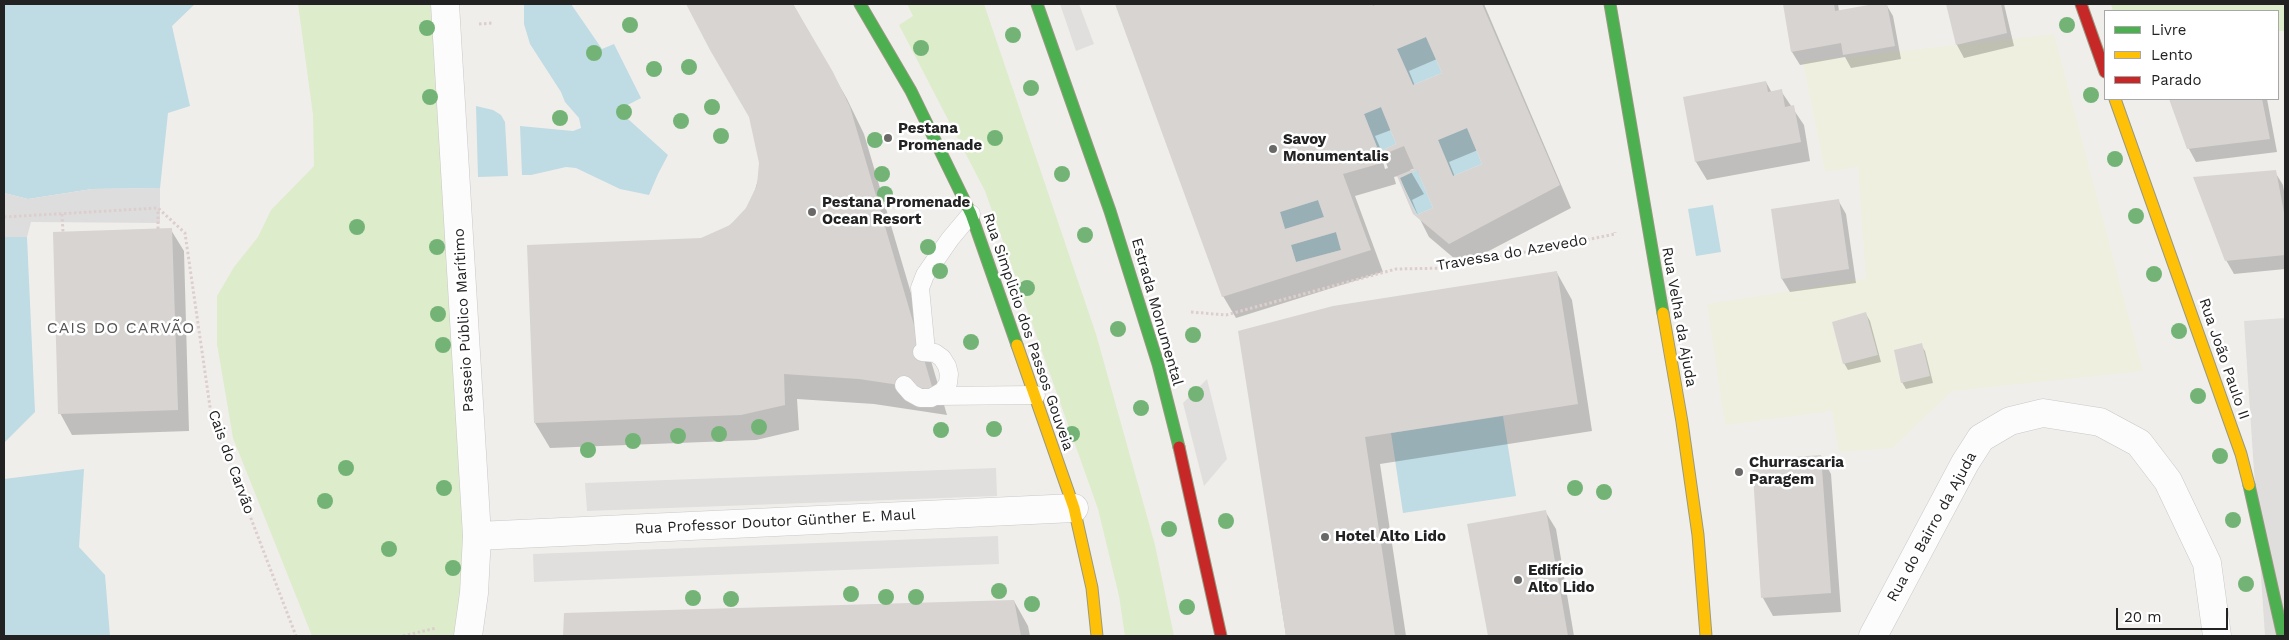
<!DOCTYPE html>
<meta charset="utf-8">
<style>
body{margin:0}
#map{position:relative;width:2289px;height:640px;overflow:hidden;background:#f0eeeb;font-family:"Work Sans",sans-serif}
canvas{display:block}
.frame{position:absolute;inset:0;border:5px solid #222;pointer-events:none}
.legend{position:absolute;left:2104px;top:10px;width:175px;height:90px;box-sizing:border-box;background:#fff;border:1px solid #a7a7a7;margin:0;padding:6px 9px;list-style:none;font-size:15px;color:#222}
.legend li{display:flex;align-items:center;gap:10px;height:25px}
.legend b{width:25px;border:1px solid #a7a7a7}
.scale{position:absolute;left:2116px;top:608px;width:112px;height:22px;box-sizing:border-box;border:2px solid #222;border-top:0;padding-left:6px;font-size:15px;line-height:18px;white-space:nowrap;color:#222;-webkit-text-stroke:4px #fff;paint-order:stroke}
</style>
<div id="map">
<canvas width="2289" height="640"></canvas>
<div class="frame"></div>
<ul class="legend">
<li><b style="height:6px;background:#4caf50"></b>Livre</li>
<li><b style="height:6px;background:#ffc107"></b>Lento</li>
<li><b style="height:6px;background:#c62828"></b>Parado</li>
</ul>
<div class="scale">20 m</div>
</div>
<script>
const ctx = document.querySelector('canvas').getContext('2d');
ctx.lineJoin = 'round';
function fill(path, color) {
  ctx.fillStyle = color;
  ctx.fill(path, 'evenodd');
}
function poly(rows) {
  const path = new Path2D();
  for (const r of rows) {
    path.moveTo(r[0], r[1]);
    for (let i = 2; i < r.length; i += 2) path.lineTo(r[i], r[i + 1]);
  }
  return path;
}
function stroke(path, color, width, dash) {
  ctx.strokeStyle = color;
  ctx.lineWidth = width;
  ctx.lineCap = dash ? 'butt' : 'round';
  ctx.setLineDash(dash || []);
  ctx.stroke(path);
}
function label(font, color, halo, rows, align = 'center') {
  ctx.font = font + ' "Work Sans",sans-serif';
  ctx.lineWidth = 5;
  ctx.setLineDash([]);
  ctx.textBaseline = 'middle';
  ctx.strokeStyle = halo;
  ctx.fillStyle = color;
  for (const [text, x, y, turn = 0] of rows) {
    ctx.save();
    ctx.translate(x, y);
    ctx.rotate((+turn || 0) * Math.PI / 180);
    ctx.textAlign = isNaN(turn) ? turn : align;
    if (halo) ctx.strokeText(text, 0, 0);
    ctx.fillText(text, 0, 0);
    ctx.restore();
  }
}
const residential = poly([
 [2285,318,2285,636,2265,636,2244,321]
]);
const farmland = poly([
 [2054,34,2143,371,1952,391,1893,448,1839,452,1832,411,1725,425,1707,304,1866,279,1858,167,1825,172,1803,62]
]);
const grass = poly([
 [298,4,432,4,466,558,459,636,312,636,233,438,217,344,217,296,234,267,258,237,271,210,314,166,313,115],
 [907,4,984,4,1096,334,1155,545,1174,636,1125,636,1119,596,1098,509,985,191,899,25,913,16],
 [2111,4,2285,4,2285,31,2278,31,2278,11,2113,11]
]);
const parking = poly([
 [1060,4,1079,4,1094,44,1076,51],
 [1207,379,1227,459,1204,486,1183,403],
 [996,468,997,496,587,511,585,483],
 [998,536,999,564,534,582,533,554]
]);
const water = poly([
 [4,4,195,4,172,26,190,106,168,113,160,188,92,189,28,199,4,193],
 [524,4,571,4,602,49,614,44,641,98,618,110,668,155,658,174,649,195,620,189,576,168,566,167,531,175,522,175,520,126,573,131,581,128,579,118,565,102,561,92,530,44,524,24],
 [1426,37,1442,73,1413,85,1397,49],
 [476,106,493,110,501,115,505,122,508,176,478,177],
 [1381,107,1396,144,1379,152,1364,114],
 [1467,128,1482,164,1453,176,1438,140],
 [1417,170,1433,208,1416,215,1400,178],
 [1318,200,1324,217,1285,229,1280,212],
 [1713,205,1721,252,1696,256,1688,209],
 [1336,232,1341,250,1296,262,1291,245],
 [4,237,27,237,35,412,4,443],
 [1503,416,1516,496,1403,513,1391,433],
 [84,469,79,547,105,575,110,636,4,636,4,479]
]);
const pier = poly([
 [160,188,160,223,31,222,27,237,4,237,4,193,28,199,92,189]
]);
const shadow = poly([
 [687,4,793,4,847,99,864,134,947,415,874,404,797,399,799,430,756,440,550,448,535,423,701,239,721,232,740,217,752,200,760,173,758,149,750,117,711,50],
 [1116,4,1374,4,1375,6,1381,4,1484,4,1571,208,1462,265,1429,237,1398,176,1394,177,1396,184,1355,196,1383,272,1236,318,1223,296],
 [1437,59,1443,74,1415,86,1409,71],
 [1391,130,1398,145,1382,152,1375,136],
 [1478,150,1484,165,1455,177,1449,162],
 [1382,153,1388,168,1385,169,1381,154],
 [1416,168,1435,208,1418,215,1412,200,1424,194,1410,170],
 [1784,4,1838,4,1839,11,1886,4,1893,16,1901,59,1851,68,1845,57,1800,65,1792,52],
 [1948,4,2004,4,2014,46,1964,58,1957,45],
 [1766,82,1772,93,1781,91,1804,125,1810,161,1707,180,1696,162,1685,98],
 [2171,99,2267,99,2277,152,2196,162,2189,149],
 [2275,172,2283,185,2285,197,2285,269,2234,274,2226,260],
 [1838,200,1846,214,1856,283,1790,292,1782,279,1773,210],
 [171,230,184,251,189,431,72,435,60,413],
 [1557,273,1572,300,1592,431,1380,464,1406,636,1286,636,1240,332],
 [1866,314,1870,321,1881,362,1848,370,1844,363],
 [1921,345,1925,351,1933,383,1906,389,1902,382],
 [1821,456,1831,474,1841,612,1773,616,1763,598,1753,461],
 [1545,511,1556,529,1574,636,1489,636,1469,525],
 [1014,601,1028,626,1030,636,565,636,565,615]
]);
const building = poly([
 [686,4,793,4,833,72,850,107,933,390,859,379,784,374,785,405,741,415,534,423,527,245,701,238,730,225,746,208,757,185,759,163,749,117,710,50],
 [1115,4,1372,4,1373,6,1377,4,1482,4,1560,185,1449,244,1413,214,1397,176,1414,169,1404,146,1382,155,1385,162,1343,174,1371,250,1222,297],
 [1426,37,1442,73,1413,85,1397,49],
 [1381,107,1396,144,1379,152,1364,114],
 [1467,128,1482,164,1453,176,1438,140],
 [1417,170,1433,208,1416,215,1400,178],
 [1318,200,1324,217,1285,229,1280,212],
 [1336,232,1341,250,1296,262,1291,245],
 [1783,4,1834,4,1835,11,1874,4,1887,4,1895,46,1843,55,1841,43,1791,52],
 [1946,4,2001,4,2007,33,1956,45],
 [1766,81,1768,92,1782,89,1785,107,1794,105,1801,142,1695,162,1683,97],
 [2169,99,2262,99,2270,139,2187,149],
 [2276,170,2285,218,2285,255,2225,261,2193,177],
 [1839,199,1849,269,1781,279,1771,209],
 [172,228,178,410,58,414,53,232],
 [1557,271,1578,404,1365,437,1395,636,1286,636,1238,331,1333,306],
 [1866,312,1878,355,1843,364,1832,322],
 [1922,343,1930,376,1901,383,1894,350],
 [1821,455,1831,593,1761,598,1752,460],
 [1546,510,1568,636,1488,636,1467,524],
 [1014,600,1021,636,563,636,564,613]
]);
const path = poly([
 [479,24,493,23],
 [62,214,63,232],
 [4,217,158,208,185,233,211,414,296,636],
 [158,229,158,209],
 [1191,312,1226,315,1396,269,1447,268,1615,234,1615,232],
 [403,636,436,628]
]);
const lane = poly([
 [926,351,920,288,925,275,950,239,971,214],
 [904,385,911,393,920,398,931,398,943,391,948,383,949,374,947,366,942,358,935,353,922,352],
 [936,396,1036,395]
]);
const street = poly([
 [445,4,477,536,474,593,468,636],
 [477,536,1074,508],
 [1873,636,1965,463,1981,438,2010,421,2043,413,2100,422,2139,443,2168,481,2207,563,2217,636]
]);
const fast = poly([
 [860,4,911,91,971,214,1017,345],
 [1037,4,1110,211,1158,364,1179,447],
 [1610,4,1663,313],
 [2249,485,2283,636]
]);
const slow = poly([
 [2115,99,2241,454,2249,485],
 [1663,313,1682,422,1698,535,1706,636],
 [1017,345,1074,508,1092,588,1097,636]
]);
const jam = poly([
 [2081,4,2105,72],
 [1179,447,1221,636]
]);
const trees = [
 [630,25],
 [2067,25],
 [427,28],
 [1013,35],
 [921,48],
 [594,53],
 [689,67],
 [654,69],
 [1031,88],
 [2091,95],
 [430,97],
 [712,107],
 [624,112],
 [560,118],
 [681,121],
 [721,136],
 [995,138],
 [875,140],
 [2115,159],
 [882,174],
 [1062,174],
 [885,194],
 [2136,216],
 [357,227],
 [1085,235],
 [437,247],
 [928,247],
 [940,271],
 [2154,274],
 [1027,288],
 [438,314],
 [1118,329],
 [2179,331],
 [1193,335],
 [971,342],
 [443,345],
 [1196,394],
 [2198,396],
 [1141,408],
 [759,427],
 [994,429],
 [941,430],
 [719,434],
 [1072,434],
 [678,436],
 [633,441],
 [588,450],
 [2220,456],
 [346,468],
 [444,488],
 [1575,488],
 [1604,492],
 [325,501],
 [2233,520],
 [1226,521],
 [1169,529],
 [389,549],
 [453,568],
 [2246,584],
 [999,591],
 [851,594],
 [886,597],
 [916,597],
 [693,598],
 [731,599],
 [1032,604],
 [1187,607]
];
const markers = [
 [888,138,5,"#6a6968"],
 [1273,149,5,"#6a6968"],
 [812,212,5,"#6a6968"],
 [1739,472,5,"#6a6968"],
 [1325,537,5,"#6a6968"],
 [1518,580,5,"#6a6968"]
];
const poiNames = [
 ["Pestana",898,129],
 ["Promenade",898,146],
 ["Savoy",1283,140],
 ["Monumentalis",1283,157],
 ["Pestana Promenade",822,203],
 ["Ocean Resort",822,220],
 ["Churrascaria",1749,463],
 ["Paragem",1749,480],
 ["Hotel Alto Lido",1335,537],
 ["Edifício",1528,571],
 ["Alto Lido",1528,588]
];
const streetNames = [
 ["Travessa do Azevedo",1512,253,-10],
 ["Estrada Monumental",1157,312,74],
 ["Rua Velha da Ajuda",1679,317,80],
 ["Passeio Público Marítimo",464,320,-93],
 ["Rua Simplicio dos Passos Gouveia",1028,332,71],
 ["Rua João Paulo II",2224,359,71],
 ["Cais do Carvão",231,462,70],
 ["Rua Professor Doutor Günther E. Maul",775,522,-3],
 ["Rua do Bairro da Ajuda",1932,527,-61]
];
const neighbourhoodNames = [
 ["CAIS DO CARVÃO",121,328]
];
fill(residential, '#dfdedc');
fill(farmland, '#efefdf');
fill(grass, '#ddeccb');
fill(parking, '#e0dfde');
fill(water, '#bfdbe3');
fill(pier, '#dedddd');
fill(shadow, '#0003');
fill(building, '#d7d4d2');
stroke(lane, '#c9c8c7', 19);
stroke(street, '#c9c8c7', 29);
stroke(fast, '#999a82', 13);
stroke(slow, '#999a82', 13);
stroke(jam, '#999a82', 13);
stroke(path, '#dccecd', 3, [2.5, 2.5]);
stroke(lane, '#fdfcfc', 18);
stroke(street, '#fdfcfc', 28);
stroke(fast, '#4caf50', 11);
stroke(slow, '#ffc107', 11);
stroke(jam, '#c62828', 11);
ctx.fillStyle = '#73b476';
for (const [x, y] of trees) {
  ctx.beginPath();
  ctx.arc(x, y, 8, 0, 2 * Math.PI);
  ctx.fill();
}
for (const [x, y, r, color] of markers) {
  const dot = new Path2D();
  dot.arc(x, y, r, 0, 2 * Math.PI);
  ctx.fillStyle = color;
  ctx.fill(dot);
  stroke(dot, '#fff', 2);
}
label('bold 15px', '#222', '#fff', poiNames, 'left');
label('15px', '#222', '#fff', streetNames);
ctx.letterSpacing = '1px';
label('16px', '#555', '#fff', neighbourhoodNames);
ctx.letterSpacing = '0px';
</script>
